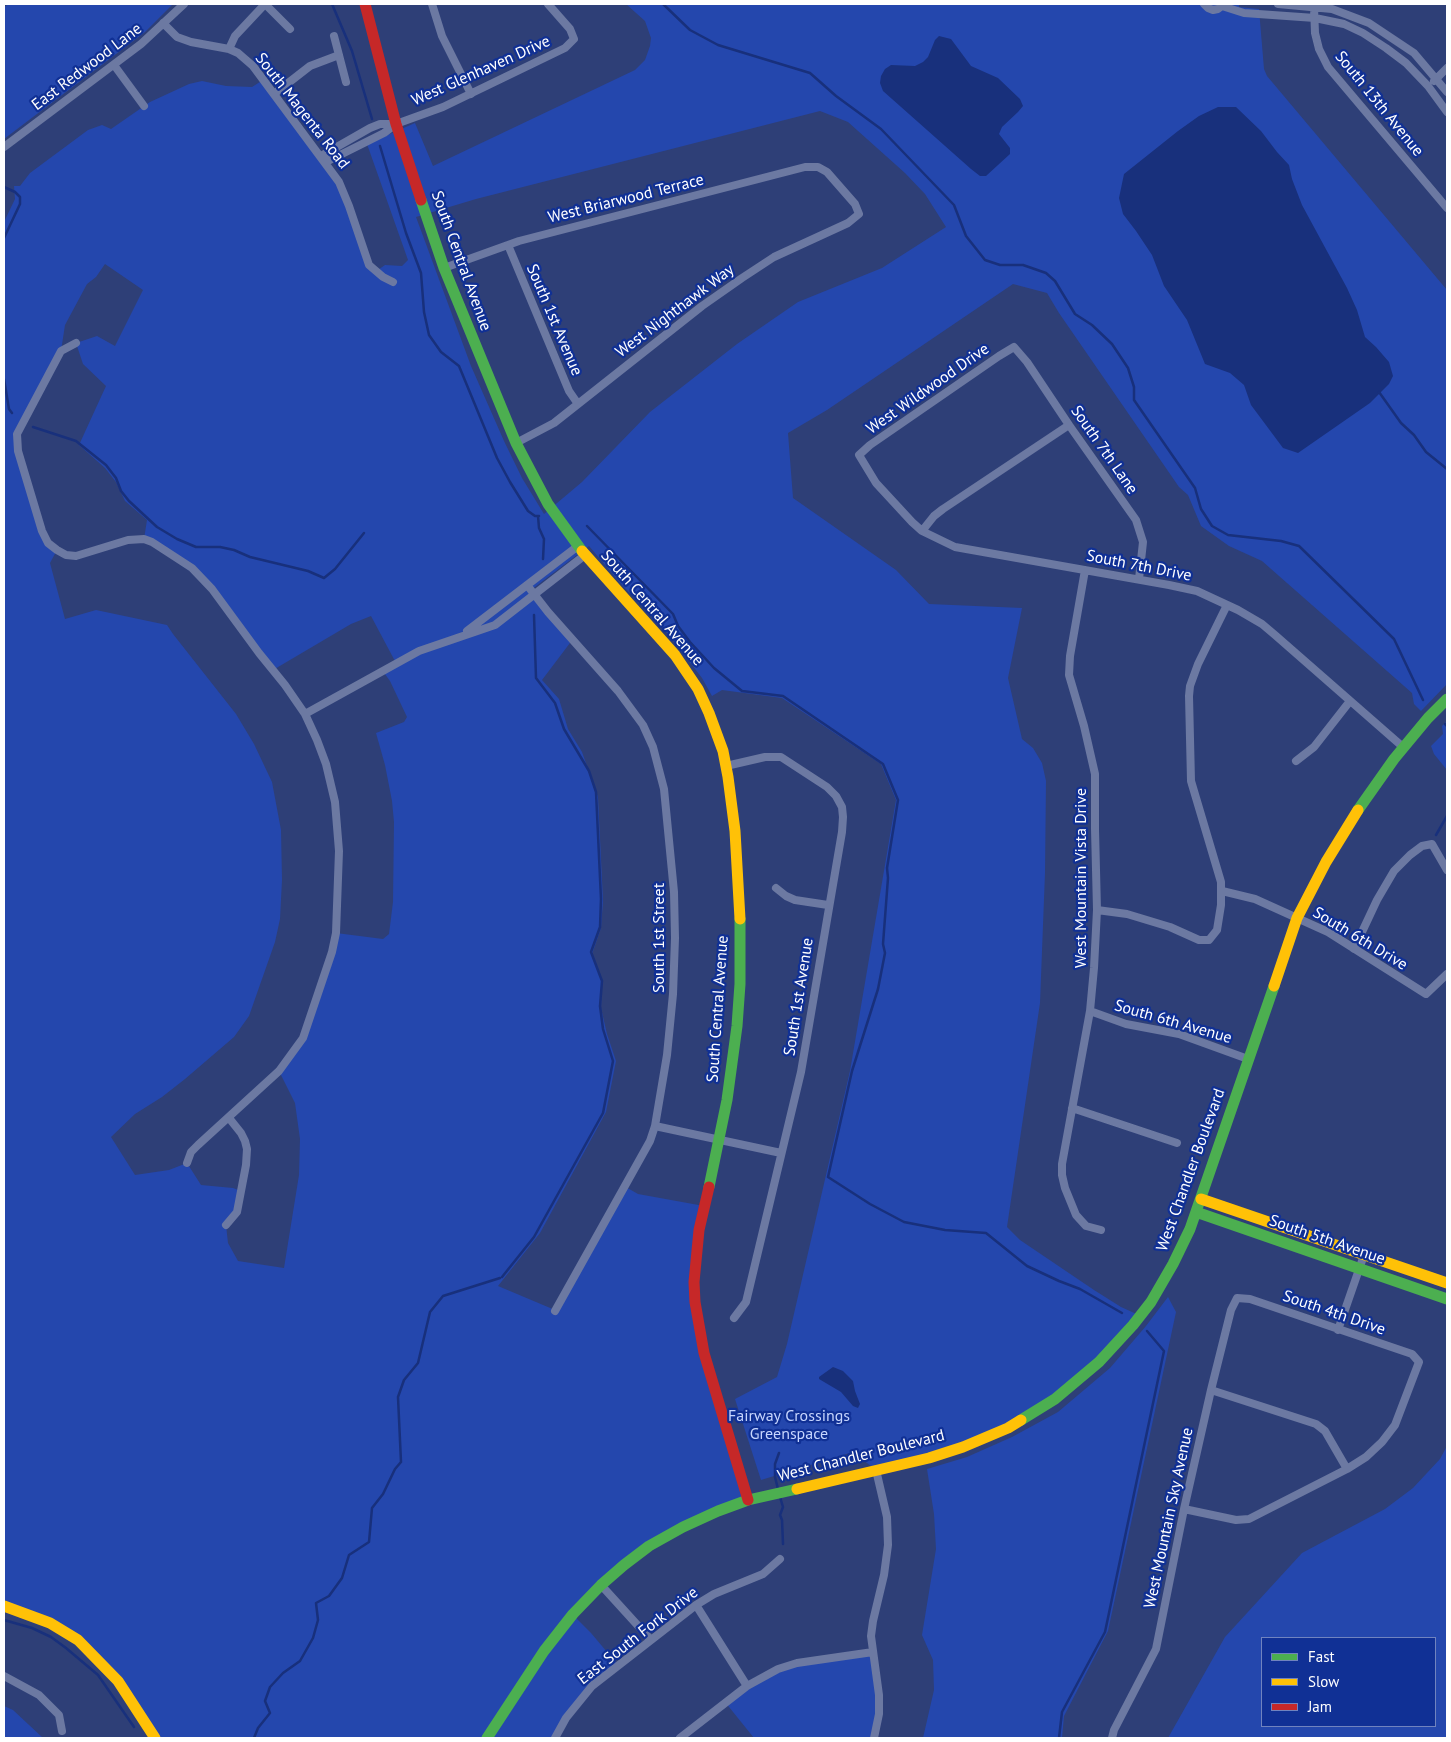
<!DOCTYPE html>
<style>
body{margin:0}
#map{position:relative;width:1451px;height:1742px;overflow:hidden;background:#2e3f77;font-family:"PT Sans",sans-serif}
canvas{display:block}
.frame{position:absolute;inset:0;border:5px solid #fff;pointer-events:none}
.legend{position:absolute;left:1261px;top:1637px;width:175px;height:90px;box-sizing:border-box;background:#103095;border:1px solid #7083bf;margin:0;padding:6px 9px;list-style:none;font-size:15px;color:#fff}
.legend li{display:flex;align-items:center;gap:10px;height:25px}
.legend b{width:25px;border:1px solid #7083bf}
</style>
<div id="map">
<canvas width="1451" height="1742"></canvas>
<div class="frame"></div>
<ul class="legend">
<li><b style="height:6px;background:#4caf50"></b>Fast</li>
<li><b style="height:6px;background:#ffc107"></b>Slow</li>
<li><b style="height:6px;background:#c62828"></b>Jam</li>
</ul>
</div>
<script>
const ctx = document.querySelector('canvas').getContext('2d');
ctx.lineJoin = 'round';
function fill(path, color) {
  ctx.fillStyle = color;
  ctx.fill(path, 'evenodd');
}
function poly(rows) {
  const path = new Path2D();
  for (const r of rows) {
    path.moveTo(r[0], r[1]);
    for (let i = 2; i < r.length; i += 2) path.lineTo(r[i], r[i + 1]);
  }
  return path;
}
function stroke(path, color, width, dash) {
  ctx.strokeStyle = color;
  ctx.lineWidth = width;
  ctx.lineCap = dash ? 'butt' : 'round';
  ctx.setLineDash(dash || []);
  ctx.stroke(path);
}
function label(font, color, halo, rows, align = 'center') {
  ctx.font = font + ' "PT Sans",sans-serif';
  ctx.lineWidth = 4.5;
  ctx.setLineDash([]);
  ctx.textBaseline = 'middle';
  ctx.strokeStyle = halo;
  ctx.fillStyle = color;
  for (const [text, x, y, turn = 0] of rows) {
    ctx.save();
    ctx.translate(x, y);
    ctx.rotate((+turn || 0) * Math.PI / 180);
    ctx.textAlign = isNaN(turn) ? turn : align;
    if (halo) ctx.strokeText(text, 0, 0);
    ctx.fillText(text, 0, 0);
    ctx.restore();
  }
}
const green = poly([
 [9,4,173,4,145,32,4,139,4,7],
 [626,4,1239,4,1239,7,1259,9,1264,69,1267,76,1447,290,1447,684,1421,711,1414,704,1412,693,1262,561,1229,546,1201,526,1188,495,1179,487,1059,313,1047,293,1013,284,827,410,788,433,793,498,896,570,929,604,1022,608,1008,678,1022,739,1033,748,1042,763,1046,781,1045,873,1040,1003,1007,1227,1020,1240,1094,1290,1121,1307,1141,1316,1099,1362,1008,1428,876,1470,853,1452,761,1480,735,1399,777,1377,787,1344,850,1071,896,800,881,764,782,698,722,690,712,696,702,678,663,628,623,586,589,546,531,590,573,639,542,680,559,699,568,729,582,752,598,797,603,901,601,928,592,954,602,981,601,1008,607,1034,616,1061,606,1112,540,1233,498,1286,555,1310,624,1186,638,1194,704,1206,695,1302,748,1500,649,1546,573,1615,591,1633,618,1665,592,1686,555,1738,155,1738,142,1720,78,1640,4,1606,4,222,15,199,14,186,20,186,30,173,88,130,102,125,111,129,150,102,189,84,202,81,226,86,252,87,263,80,339,182,375,272,385,265,402,266,408,260,367,144,415,123,433,166,635,70,645,60,650,46,651,38,645,21],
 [820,111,848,122,905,173,925,194,946,227,882,268,798,302,737,344,650,412,582,482,544,514,522,478,504,441,471,366,416,217,476,199],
 [105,264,143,290,115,346,97,336,76,343,83,364,106,386,79,445,105,468,116,482,125,501,147,520,144,539,207,583,273,670,351,624,371,616,396,663,382,670,390,681,407,717,404,722,376,733,385,765,392,801,394,822,393,902,389,934,383,939,336,933,303,1038,279,1071,295,1103,300,1139,299,1175,284,1268,238,1261,228,1243,226,1225,237,1212,241,1191,233,1188,201,1185,187,1163,169,1170,135,1175,111,1137,135,1114,162,1097,185,1079,234,1037,249,1016,275,942,280,919,282,880,281,830,272,782,254,744,236,714,173,634,167,625,96,610,65,619,50,563,57,550,42,531,17,434,61,351,65,325,87,284,96,277],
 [1447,721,1447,770,1434,754,1431,746,1443,734,1442,726],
 [1168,1297,1176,1312,1108,1631,1064,1716,1062,1738,923,1738,934,1690,933,1660,922,1635,936,1549,934,1514,927,1469,967,1457,1012,1437,1058,1412,1110,1368,1146,1326],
 [1447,1446,1447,1738,1168,1738,1225,1637,1302,1553,1385,1509,1413,1488,1440,1459],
 [1435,1638,1435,1726,1262,1726,1262,1638],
 [873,1652,879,1695,874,1738,754,1738,725,1702,778,1669],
 [4,1706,13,1710,43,1738,4,1738]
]);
const water = poly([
 [939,36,951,39,971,66,998,78,1020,99,1023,106,1018,112,1002,127,999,134,1010,148,1010,154,986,176,980,176,971,169,883,91,880,83,881,76,885,69,891,65,915,66,923,62,928,57,935,40],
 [1218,107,1236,107,1261,131,1277,152,1289,165,1292,179,1302,205,1347,288,1357,310,1365,337,1376,347,1389,362,1393,376,1389,384,1370,403,1298,453,1283,448,1251,405,1244,385,1230,373,1205,364,1187,320,1164,286,1152,255,1136,231,1123,214,1119,198,1124,174,1178,131,1199,116],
 [833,1367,843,1371,853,1381,855,1391,860,1404,858,1408,853,1406,841,1392,819,1379,819,1377]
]);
const stream = poly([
 [332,4,352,51,372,119],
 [663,4,690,30,718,45,810,73,836,96,881,129,954,205,966,236,985,260,1000,265,1023,265,1046,273,1055,281,1075,314,1092,325,1112,344,1128,368,1134,387,1134,400,1195,488,1201,509,1212,526,1228,535,1281,541,1299,546,1394,639,1423,700],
 [380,146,406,233,421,273,424,312,429,335,441,352,459,366,497,458,510,482,528,511,535,516,539,516],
 [4,187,15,192,20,197,20,204,4,238],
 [4,379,9,409,12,413],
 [1379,392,1401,423,1414,435,1426,452,1447,469],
 [33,427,76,441,106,465,116,478,121,491,129,501,157,527,177,539,196,547,220,547,234,550,250,557,308,571,324,578,335,569,364,533],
 [538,516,539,528,544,539,543,559],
 [587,526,673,614,678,626,690,642,714,668,742,691,783,696,883,764,898,800,887,868,888,878,883,944,885,953,878,989,852,1071,828,1177,870,1204,904,1222,945,1230,986,1233,1027,1266,1059,1281,1080,1289,1122,1313],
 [1445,724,1447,726],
 [1436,835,1447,816],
 [502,1277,534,1237,603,1113,613,1061,603,1029,600,1006,602,981,591,952,600,927,601,899,596,792,589,771,564,729,555,703,536,678,534,615],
 [778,1489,775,1477,775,1464,779,1453],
 [780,1497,783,1507,780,1515,782,1520,783,1544],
 [4,1620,32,1628,51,1637,66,1648,98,1675,134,1727],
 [254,1738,258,1728,270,1713,265,1701,270,1687,283,1673,300,1661,313,1638,318,1620,316,1603,329,1596,342,1578,349,1555,369,1542,372,1508,383,1494,395,1469,401,1462,398,1397,404,1380,418,1363,430,1312,443,1296,500,1278],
 [1059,1738,1062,1712,1105,1632,1164,1351,1147,1331]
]);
const street = poly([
 [265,4,290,29],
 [432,4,442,36,471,94],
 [1204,4,1208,8,1213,10,1218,9,1224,4],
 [1278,4,1332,9,1369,23,1414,53,1447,92],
 [1222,6,1244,13,1315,18,1344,24,1363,33,1386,48,1406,63,1428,86,1447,112],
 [1314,7,1315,33,1319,49,1328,67,1447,208],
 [163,23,177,37,191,42,229,49,238,53,253,66,339,182,349,206,369,265,383,277,393,282],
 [334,36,346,82],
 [229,49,235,36,265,4],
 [114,65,144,106],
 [1434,81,1447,68],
 [274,94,310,66,339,55],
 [4,147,141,44,184,4],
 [321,156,370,128,380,124,396,124],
 [326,162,384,133,396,124,443,107,565,48,574,39,570,29,548,4],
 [508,245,569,391,578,404],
 [444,268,519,241,805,167,818,167,827,172,855,204,859,214,848,223,774,257,742,278,702,306,554,423,516,443],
 [76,343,61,351,17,434,18,451,42,531,48,543,57,550,66,555,76,556,128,540,144,539,152,542,192,568,212,589,259,653,285,685,305,714,317,740,326,764,335,802,339,851,336,933,332,952,303,1038,279,1071,198,1145,191,1152,187,1163],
 [922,531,934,516,943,509,1069,425],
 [1085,570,1070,656,1069,675,1084,726,1095,774,1095,829,1097,910,1094,968,1090,1011,1062,1164,1062,1175,1065,1188,1076,1215,1086,1226,1101,1230],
 [1139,579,1143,542,1136,520,1069,425,1027,362,1014,347,999,356,870,445,859,455,876,483,912,522,922,531,955,547,1169,585,1197,591,1238,610,1262,624,1275,635,1403,747],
 [527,585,548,612,618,691,643,725,653,747,664,789,674,892,675,938,673,994,667,1055,655,1126,650,1141,555,1311],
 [467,631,578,546],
 [305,714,419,651,495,625,585,555],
 [1296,761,1314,747,1350,701],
 [726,766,765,757,781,757,827,787,836,796,842,807,843,817,842,832,801,1072,746,1302,734,1318],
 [776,888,786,896,795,900,828,905],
 [1222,891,1255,899,1328,932,1426,994,1447,974],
 [1097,910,1127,914,1170,927,1199,940,1209,940,1217,930,1221,905,1221,882,1191,781,1189,696,1190,686,1198,664,1227,605],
 [1354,949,1377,900,1394,871,1410,855,1422,846,1432,844,1447,870],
 [1090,1011,1126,1024,1179,1034,1248,1059],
 [1072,1108,1177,1143],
 [655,1126,781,1153],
 [226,1225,237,1212,246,1165,247,1149,245,1141,241,1133,229,1118],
 [1338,1330,1364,1255],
 [1211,1390,1316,1424,1325,1431,1347,1469],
 [601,1585,651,1640],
 [696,1605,747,1686],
 [4,1676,39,1695,59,1715,62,1731],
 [555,1738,566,1718,592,1686,696,1605,714,1594,763,1574,780,1559],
 [680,1738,747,1686,778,1669,797,1663,873,1652],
 [874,1738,879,1714,879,1695,871,1636,873,1621,884,1575,888,1545,887,1517,876,1470],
 [1112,1738,1114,1730,1156,1649,1184,1509,1211,1390,1231,1310,1237,1298,1250,1299,1412,1354,1419,1362,1395,1425,1382,1442,1366,1457,1347,1469,1249,1519,1236,1520,1184,1509]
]);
const fast = poly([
 [421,200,444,268,516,443,548,504,582,551],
 [1358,810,1394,759,1428,718,1447,699],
 [709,1187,727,1100,737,1026,740,984,740,919],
 [1196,1212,1447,1299],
 [1021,1420,1055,1399,1099,1362,1133,1325,1151,1302,1173,1264,1190,1229,1274,986],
 [487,1738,544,1651,573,1614,601,1585,624,1565,649,1546,683,1527,718,1511,748,1500,797,1489]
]);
const slow = poly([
 [582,551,675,655,698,689,709,713,723,751,728,777,735,831,740,919],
 [1274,986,1297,918,1326,862,1358,810],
 [1201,1199,1447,1283],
 [797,1489,929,1458,963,1447,1008,1428,1021,1420],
 [4,1606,50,1623,78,1640,118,1681,155,1738]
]);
const jam = poly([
 [365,4,396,124,421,200],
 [709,1187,699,1230,694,1282,695,1302,704,1353,748,1500]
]);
const streetNames = [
 ["East Redwood Lane",87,67,-37],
 ["West Glenhaven Drive",481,71,-24],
 ["South 13th Avenue",1379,104,51],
 ["South Magenta Road",302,111,52],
 ["West Briarwood Terrace",626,199,-14],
 ["South Central Avenue",461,261,70],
 ["West Nighthawk Way",675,311,-37],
 ["South 1st Avenue",554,320,67],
 ["West Wildwood Drive",928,389,-35],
 ["South 7th Lane",1104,450,55],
 ["South 7th Drive",1139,566,11],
 ["South Central Avenue",652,608,49],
 ["West Mountain Vista Drive",1081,878,-90],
 ["South 1st Street",659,938,-90],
 ["South 6th Drive",1360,939,31],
 ["South 1st Avenue",799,997,-81],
 ["South Central Avenue",718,1009,-86],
 ["South 6th Avenue",1173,1022,16],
 ["West Chandler Boulevard",1191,1170,-70],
 ["South 5th Avenue",1327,1240,19],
 ["South 4th Drive",1334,1313,19],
 ["West Chandler Boulevard",861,1456,-14],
 ["West Mountain Sky Avenue",1169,1518,-78],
 ["East South Fork Drive",638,1636,-38]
];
const parkNames = [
 ["Fairway Crossings",789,1416],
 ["Greenspace",789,1434]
];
fill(green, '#2447ad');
fill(water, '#18307c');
stroke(stream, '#18307c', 2.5);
stroke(street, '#6c79a2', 8);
stroke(fast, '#4caf50', 11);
stroke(slow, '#ffc107', 11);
stroke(jam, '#c62828', 11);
label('16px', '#fff', '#103095', streetNames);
label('16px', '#c6d5fe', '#103095', parkNames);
</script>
